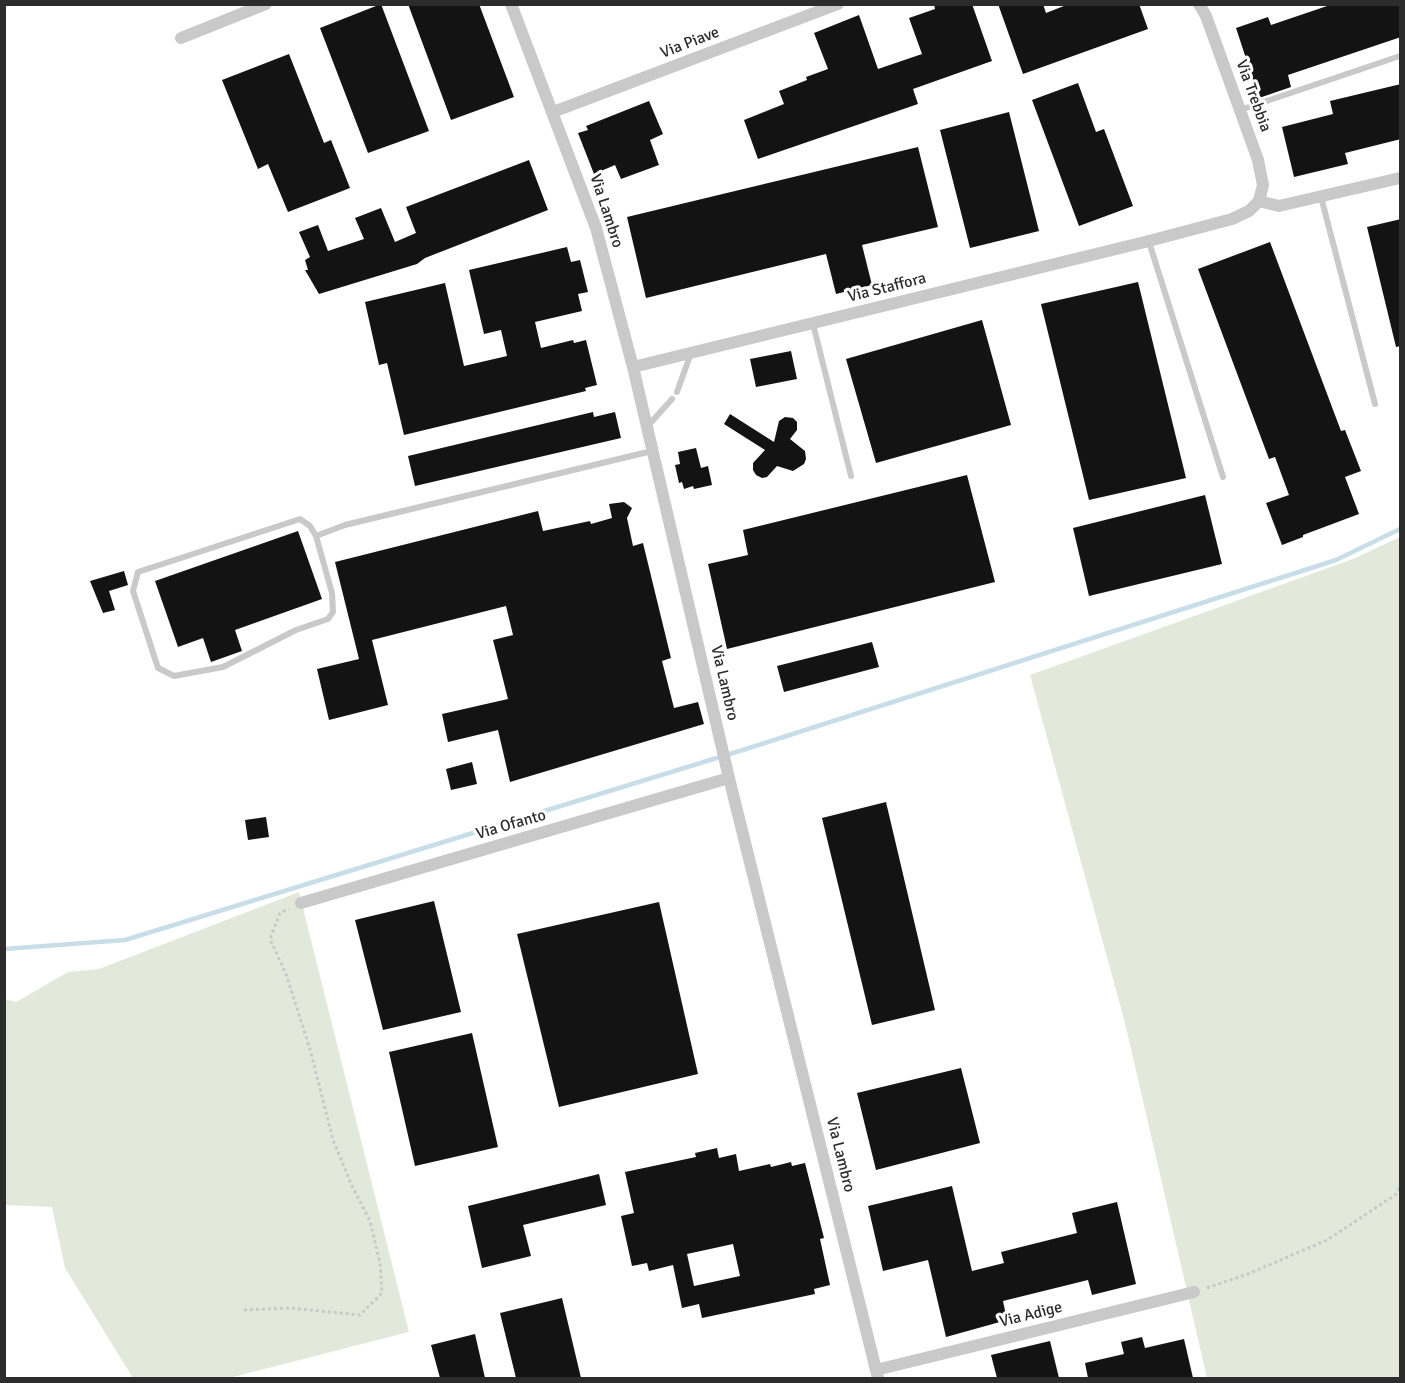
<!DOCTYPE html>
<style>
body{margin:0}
#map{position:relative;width:1405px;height:1383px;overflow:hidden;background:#fff;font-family:Signika,sans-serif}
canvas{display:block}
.frame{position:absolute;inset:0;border:6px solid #2c2c2c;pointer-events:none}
</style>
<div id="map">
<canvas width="1405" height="1383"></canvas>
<div class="frame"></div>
</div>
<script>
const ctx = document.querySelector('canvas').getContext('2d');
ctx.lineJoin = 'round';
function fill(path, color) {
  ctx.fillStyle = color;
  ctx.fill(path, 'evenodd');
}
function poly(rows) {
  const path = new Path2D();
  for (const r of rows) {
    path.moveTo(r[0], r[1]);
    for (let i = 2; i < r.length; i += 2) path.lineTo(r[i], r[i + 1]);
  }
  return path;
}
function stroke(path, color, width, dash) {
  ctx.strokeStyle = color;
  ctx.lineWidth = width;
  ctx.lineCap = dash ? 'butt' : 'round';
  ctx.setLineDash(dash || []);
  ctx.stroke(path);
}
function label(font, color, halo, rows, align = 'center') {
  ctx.font = font + ' Signika,sans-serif';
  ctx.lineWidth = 6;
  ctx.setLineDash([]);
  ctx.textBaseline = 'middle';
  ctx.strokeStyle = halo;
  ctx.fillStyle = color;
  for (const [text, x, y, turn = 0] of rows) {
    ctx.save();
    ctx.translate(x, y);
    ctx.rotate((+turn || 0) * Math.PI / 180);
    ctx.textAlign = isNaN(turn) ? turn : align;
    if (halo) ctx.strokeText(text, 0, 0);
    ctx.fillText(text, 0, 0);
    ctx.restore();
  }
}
const green = poly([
 [1400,537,1400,1378,1207,1378,1125,1023,1030,675,1353,559],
 [299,892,409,1332,229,1378,133,1378,65,1268,52,1207,5,1205,5,999,16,1002,68,972,99,969]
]);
const stream = poly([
 [4,949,125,940,746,749,1336,560,1400,529]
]);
const building = poly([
 [381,4,429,131,368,153,320,28],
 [408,4,479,4,514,97,451,120],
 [934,4,972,4,992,61,913,89,918,104,758,159,744,120,784,104,779,91,807,80,806,77,828,69,814,33,859,15,878,69,922,54,909,18,935,9],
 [998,4,1043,4,1046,13,1069,4,1139,4,1148,29,1023,74],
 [1333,4,1401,4,1401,37,1288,75,1291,87,1259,98,1236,28,1268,17,1271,25],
 [289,54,324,143,331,140,350,188,288,212,268,164,258,169,222,80],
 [1078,83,1096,132,1104,129,1133,206,1079,226,1032,100],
 [1401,84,1401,139,1345,153,1348,164,1294,177,1282,127,1333,114,1330,101],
 [649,101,663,134,650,140,659,165,621,179,615,165,594,174,578,133,588,130,586,126],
 [1009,112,1039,231,970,248,940,130],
 [918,147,938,227,862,245,872,285,836,294,826,254,646,298,627,217],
 [529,160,548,210,425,258,417,264,319,294,305,270,308,270,305,260,310,257,299,232,318,225,328,251,364,239,355,218,381,208,395,242,416,233,406,207],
 [1401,219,1401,346,1396,347,1367,227],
 [1270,242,1341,431,1345,430,1361,471,1345,477,1359,514,1303,535,1303,537,1282,545,1266,503,1289,495,1275,457,1269,459,1198,269],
 [567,247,571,262,580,260,588,292,578,294,582,311,535,322,541,348,573,340,574,343,586,340,597,385,585,388,586,391,404,435,387,363,379,365,365,302,445,283,464,366,507,356,501,330,484,334,469,270],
 [1138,282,1186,478,1089,500,1041,304],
 [982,320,1011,425,876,463,846,359],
 [791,351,797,379,756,387,750,359],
 [593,412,594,417,615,412,621,438,415,486,408,456],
 [730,414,774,442,779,421,785,417,793,418,797,422,797,430,790,439,805,451,806,459,804,464,793,471,777,466,767,477,762,478,756,475,753,470,753,463,765,450,724,424],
 [696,448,701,468,708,466,712,485,694,489,693,486,684,489,682,482,679,483,675,465,680,464,678,452],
 [967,475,995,582,727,649,708,564,748,555,743,530],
 [1205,495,1222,564,1089,596,1073,528],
 [624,502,632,508,627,518,633,546,643,543,671,658,662,661,674,708,698,702,704,724,510,782,498,730,448,742,442,714,508,699,493,640,513,635,506,606,372,640,388,705,329,720,317,669,359,659,335,562,538,511,543,531,590,521,591,524,612,518,609,504],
 [298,531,322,599,235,630,242,651,211,662,203,638,178,647,155,581],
 [124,571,128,585,109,591,115,610,103,613,90,581],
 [872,642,879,667,784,692,777,666],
 [472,762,477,784,451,790,446,769],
 [886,802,935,1010,872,1025,822,818],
 [266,817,269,837,248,840,245,820],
 [434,901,461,1012,383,1030,355,920],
 [659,902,698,1074,559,1107,517,934],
 [472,1033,498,1147,415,1166,389,1052],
 [961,1068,980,1143,876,1170,857,1093],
 [717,1148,719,1158,736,1154,739,1171,770,1164,771,1167,791,1162,792,1166,805,1163,824,1238,820,1239,830,1285,814,1289,815,1294,702,1318,699,1304,682,1308,673,1265,649,1271,647,1263,632,1266,621,1216,634,1213,625,1172,696,1157,695,1153],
 [733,1244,740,1276,694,1286,687,1254],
 [599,1174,606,1205,523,1225,531,1256,482,1268,468,1206],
 [952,1186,972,1271,1004,1263,1001,1252,1077,1233,1072,1213,1117,1202,1136,1284,1092,1295,1088,1280,1003,1301,1007,1320,946,1337,928,1260,883,1271,868,1206],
 [562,1298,581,1378,516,1378,500,1313],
 [475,1334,485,1378,440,1378,431,1345],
 [1142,1337,1145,1348,1184,1339,1193,1378,1088,1378,1085,1363,1124,1354,1121,1342],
 [1050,1341,1059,1378,997,1378,991,1355]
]);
const path = poly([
 [1207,1288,1248,1274,1327,1240,1395,1195,1400,1188],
 [244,1310,290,1308,360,1315,382,1293,380,1263,370,1221,352,1186,333,1140,310,1049,286,974,270,939,280,913,289,909]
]);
const service = poly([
 [1240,110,1400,56],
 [1321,197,1375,404],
 [1149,242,1223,477],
 [813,324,851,476],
 [677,392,691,353],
 [647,427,672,399],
 [316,536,332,593,333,612,328,619,296,630,223,667,174,676,158,668,133,591,138,572,300,519,310,526,316,536,345,525,652,451]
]);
const minor = poly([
 [511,4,596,228,633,367,729,778,878,1378],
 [181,38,266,4],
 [553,112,838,4],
 [1259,201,1279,206,1400,178],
 [633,367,1149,241,1232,219,1249,211,1259,201,1263,185,1258,160,1206,16,1199,4],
 [301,903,729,778],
 [876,1370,1194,1292]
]);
const streetNames = [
 ["Via Piave",690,43,-21],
 ["Via Trebbia",1253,96,70],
 ["Via Lambro",606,211,72],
 ["Via Staffora",887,288,-14],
 ["Via Lambro",724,683,77],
 ["Via Ofanto",511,825,-16],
 ["Via Lambro",840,1155,76],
 ["Via Adige",1031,1315,-14]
];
fill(green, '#e3e9da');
stroke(stream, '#c7dde8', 4.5);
fill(building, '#131313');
stroke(path, '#c9c9c9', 3, [3, 3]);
stroke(service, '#c9c9c9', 6);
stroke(minor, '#c9c9c9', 12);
label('16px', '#2c2c2c', '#fff', streetNames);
</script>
